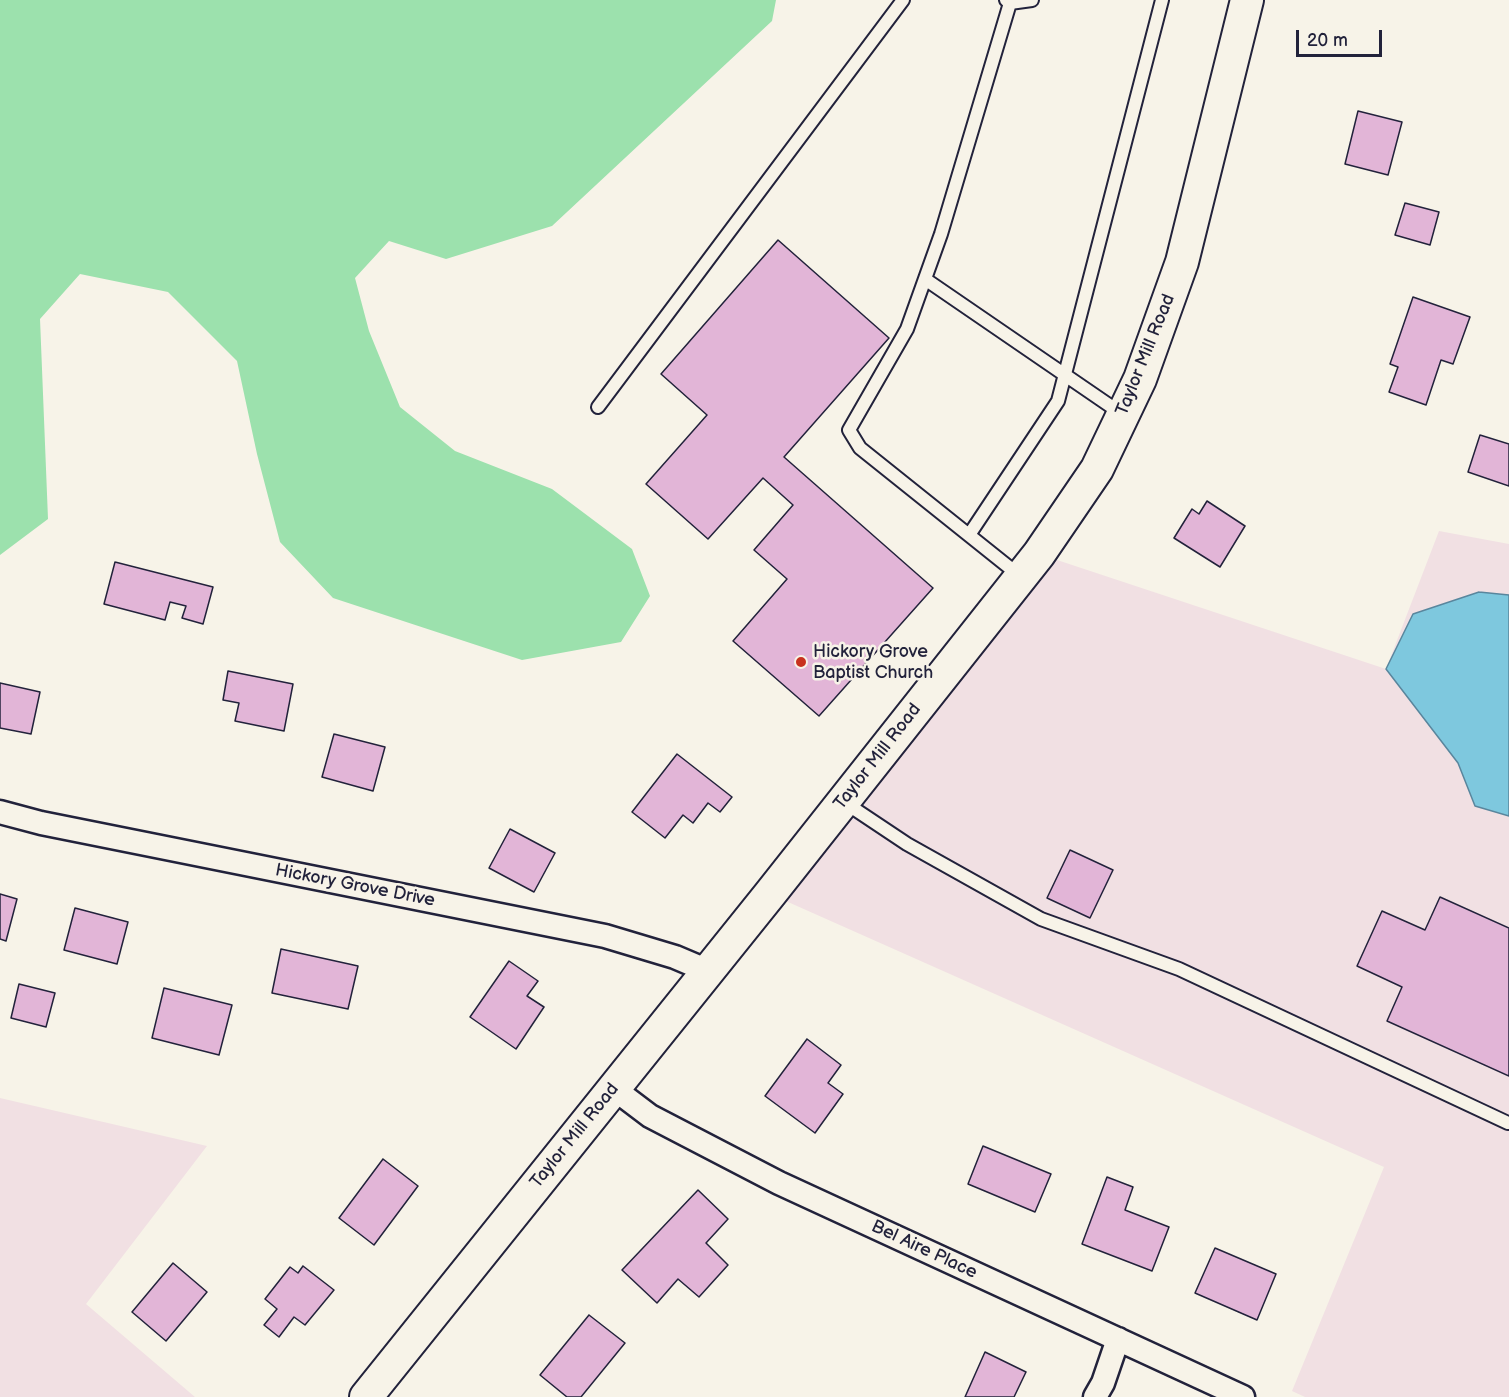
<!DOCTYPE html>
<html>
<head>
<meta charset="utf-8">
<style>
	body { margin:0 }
	#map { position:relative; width:1509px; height:1397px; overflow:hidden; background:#f7f3e8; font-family:"Balsamiq Sans",sans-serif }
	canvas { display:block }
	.scale { position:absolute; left:1296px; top:30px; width:86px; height:27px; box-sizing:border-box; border:3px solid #22223b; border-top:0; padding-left:8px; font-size:18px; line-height:21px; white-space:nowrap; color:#22223b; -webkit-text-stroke:4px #f7f3e8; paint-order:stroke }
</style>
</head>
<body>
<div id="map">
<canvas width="1509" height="1397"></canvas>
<div class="scale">20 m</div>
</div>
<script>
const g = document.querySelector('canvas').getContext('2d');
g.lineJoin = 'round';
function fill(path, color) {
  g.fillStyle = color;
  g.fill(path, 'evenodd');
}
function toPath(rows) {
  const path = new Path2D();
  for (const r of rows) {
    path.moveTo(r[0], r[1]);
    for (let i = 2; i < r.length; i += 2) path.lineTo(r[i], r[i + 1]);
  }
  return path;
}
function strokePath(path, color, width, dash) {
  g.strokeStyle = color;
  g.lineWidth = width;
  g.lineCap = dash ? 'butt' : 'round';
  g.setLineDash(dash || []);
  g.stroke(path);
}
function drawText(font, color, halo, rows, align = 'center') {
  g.font = font + ' "Balsamiq Sans",sans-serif';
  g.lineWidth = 5;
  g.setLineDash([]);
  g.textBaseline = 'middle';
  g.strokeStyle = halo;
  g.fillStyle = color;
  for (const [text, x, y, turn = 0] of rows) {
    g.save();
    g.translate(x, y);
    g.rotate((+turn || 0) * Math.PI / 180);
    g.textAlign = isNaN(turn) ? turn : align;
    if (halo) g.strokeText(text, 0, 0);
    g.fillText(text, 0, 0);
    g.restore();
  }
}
const built = toPath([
	[1439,531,1509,544,1509,1397,1305,1397,1292,1391,1384,1167,770,894,1039,554,1386,669],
	[0,1098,207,1146,86,1304,195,1397,0,1397]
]);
const green = toPath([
	[0,0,776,0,772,21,552,226,446,259,389,241,355,278,369,331,400,407,455,451,552,489,632,549,650,596,621,642,522,660,333,598,280,542,257,454,237,361,168,292,80,274,40,319,48,519,0,555]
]);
const water = toPath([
	[1479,592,1509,595,1509,816,1475,806,1458,763,1386,669,1413,614,1479,592]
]);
const building = toPath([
	[1358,111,1402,122,1388,175,1345,164,1358,111],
	[1405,203,1439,212,1430,245,1395,235,1405,203],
	[778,240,889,338,784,457,933,588,819,716,733,641,787,579,754,550,793,505,763,478,708,539,646,484,707,415,661,374,778,240],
	[1413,297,1470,317,1453,364,1441,360,1426,405,1389,392,1398,367,1390,364,1413,297],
	[1480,435,1509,444,1509,486,1468,472,1480,435],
	[1207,501,1245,526,1220,567,1174,538,1192,509,1199,514,1207,501],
	[115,562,213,587,203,624,182,618,186,606,170,602,165,620,104,604,115,562],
	[228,671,293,684,284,731,235,721,239,703,223,700,228,671],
	[0,683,40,692,31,734,0,728,0,683],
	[334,734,385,747,373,791,322,777,334,734],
	[677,754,732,797,720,812,708,803,693,823,683,815,665,838,632,812,677,754],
	[510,829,555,853,534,892,489,868,510,829],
	[1070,850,1113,870,1090,918,1047,898,1070,850],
	[0,894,17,899,6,941,0,939,0,894],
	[1440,897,1509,928,1509,1076,1387,1021,1402,987,1357,966,1382,911,1425,930,1440,897],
	[75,908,128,922,117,964,64,950,75,908],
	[281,949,358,966,348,1009,272,993,281,949],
	[509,961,538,981,527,996,544,1007,516,1049,470,1017,509,961],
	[19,984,55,993,46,1027,11,1018,19,984],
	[164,988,232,1005,219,1055,152,1038,164,988],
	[807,1039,841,1065,828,1083,843,1094,815,1133,765,1096,807,1039],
	[983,1146,1051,1174,1035,1212,968,1184,983,1146],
	[383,1159,418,1186,374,1245,339,1218,383,1159],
	[1107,1177,1133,1187,1125,1210,1169,1227,1152,1271,1082,1244,1107,1177],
	[698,1190,728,1219,706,1243,728,1265,699,1297,678,1279,657,1303,622,1270,698,1190],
	[1215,1248,1276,1274,1257,1320,1195,1293,1215,1248],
	[173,1263,207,1292,166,1341,132,1312,173,1263],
	[303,1266,334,1290,305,1325,294,1317,279,1337,264,1325,277,1309,265,1299,290,1267,298,1273,303,1266],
	[589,1315,625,1343,581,1397,567,1397,540,1375,589,1315],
	[985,1352,1026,1372,1014,1397,965,1397,985,1352]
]);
const service = toPath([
	[1006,0,1010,3,1032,0],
	[1010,3,941,234,907,329,849,430,860,448,1020,576],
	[925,279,1122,414],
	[598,407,903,0],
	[969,535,1058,401,1162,0],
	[844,802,907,844,1041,919,1179,969,1508,1123]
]);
const minor = toPath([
	[0,812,41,823,605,936,675,957,708,971],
	[613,1088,650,1116,779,1183,1243,1397],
	[1095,1397,1103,1383,1118,1339]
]);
const secondary = toPath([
	[366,1397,770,894,1039,554,1097,469,1140,379,1182,262,1247,0]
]);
const markers = [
	[801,662,6,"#c8321e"]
];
const streetNames = [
	["Taylor Mill Road",1146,355,-68],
	["Taylor Mill Road",878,757,-52],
	["Hickory Grove Drive",355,886,11],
	["Taylor Mill Road",575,1136,-51],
	["Bel Aire Place",924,1250,25]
];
const poiNames = [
	["Hickory Grove",813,652],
	["Baptist Church",813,673]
];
fill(built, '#f1e0e3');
fill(green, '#9ce1ad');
fill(water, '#7ec8de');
strokePath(water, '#59869d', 1.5);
fill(building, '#e2b5d7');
strokePath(building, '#22223b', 1.5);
strokePath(service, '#22223b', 16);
strokePath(minor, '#22223b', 27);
strokePath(secondary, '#22223b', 36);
strokePath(service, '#f7f3e8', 12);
strokePath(minor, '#f7f3e8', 22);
strokePath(secondary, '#f7f3e8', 32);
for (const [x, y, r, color] of markers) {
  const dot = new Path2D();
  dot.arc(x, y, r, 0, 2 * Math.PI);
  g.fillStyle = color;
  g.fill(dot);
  strokePath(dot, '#f7f3e8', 2);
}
drawText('18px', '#22223b', '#f7f3e8', streetNames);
drawText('18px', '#22223b', '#f7f3e8', poiNames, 'left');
</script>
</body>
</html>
